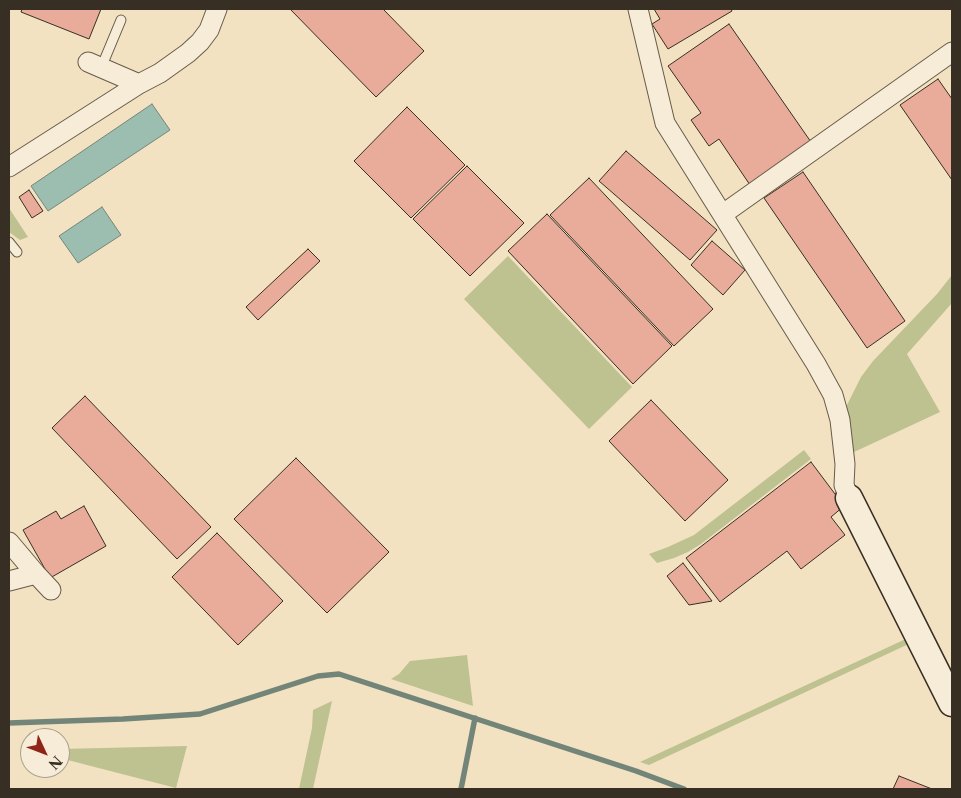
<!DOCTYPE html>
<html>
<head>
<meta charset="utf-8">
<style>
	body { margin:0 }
	#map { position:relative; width:961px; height:798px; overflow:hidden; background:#f2e2c1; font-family:"Libre Caslon Text",serif }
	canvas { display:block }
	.frame { position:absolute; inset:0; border:10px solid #372f24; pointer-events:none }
	.north { position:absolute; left:20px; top:728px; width:50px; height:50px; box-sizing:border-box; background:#f7ecd7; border:1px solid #aaa08f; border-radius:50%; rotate:133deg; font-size:14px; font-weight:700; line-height:20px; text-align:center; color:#372f24 }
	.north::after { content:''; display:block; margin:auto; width:18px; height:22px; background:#8f2418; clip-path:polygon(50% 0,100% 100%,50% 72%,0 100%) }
</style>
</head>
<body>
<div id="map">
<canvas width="961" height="798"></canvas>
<div class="frame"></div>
<div class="north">N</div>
</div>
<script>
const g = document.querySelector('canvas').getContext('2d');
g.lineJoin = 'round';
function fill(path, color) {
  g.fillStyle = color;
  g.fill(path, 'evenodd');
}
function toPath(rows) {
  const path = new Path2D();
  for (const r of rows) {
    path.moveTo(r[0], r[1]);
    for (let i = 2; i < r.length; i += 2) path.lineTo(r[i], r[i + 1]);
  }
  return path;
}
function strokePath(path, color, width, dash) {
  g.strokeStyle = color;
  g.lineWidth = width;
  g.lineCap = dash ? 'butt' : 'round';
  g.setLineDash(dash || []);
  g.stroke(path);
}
const green = toPath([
	[9,208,28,237,20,240,9,232],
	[508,256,632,387,589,429,464,299],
	[952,275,952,303,907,354,940,412,852,453,850,425,846,407,861,377,873,361,937,294],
	[804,450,811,459,701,544,688,552,674,558,657,563,649,554,668,547,694,535],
	[910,637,913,642,649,765,640,762],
	[467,655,473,706,391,679,399,674,410,661],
	[332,701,313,789,299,789,312,728,313,710],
	[187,746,176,788,60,758,60,749]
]);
const water = toPath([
	[152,104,170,130,48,211,31,186,152,104],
	[102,207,121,235,78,263,59,236,102,207]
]);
const stream = toPath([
	[9,723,123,719,200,714,318,676,339,674,636,771,684,789],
	[461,789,475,718]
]);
const building = toPath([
	[22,9,101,9,89,39,21,12,22,9],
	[290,9,383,9,424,51,376,97,290,9],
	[654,9,731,9,732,11,668,49,652,24,660,19,654,9],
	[729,24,811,142,750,185,719,139,709,146,691,120,701,113,668,66,729,24],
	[938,79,952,99,952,180,900,105,938,79],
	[407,107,465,165,411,218,354,161,407,107],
	[626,151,717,230,690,260,599,181,626,151],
	[467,166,524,223,470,276,413,219,467,166],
	[803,172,905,321,867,348,764,198,803,172],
	[589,178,713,309,674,346,550,215,589,178],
	[29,190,43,211,32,218,19,197,29,190],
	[547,214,672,346,633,384,508,251,547,214],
	[712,241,745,270,723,295,691,265,712,241],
	[308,249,320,261,258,320,246,307,308,249],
	[85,396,211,527,177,559,52,428,85,396],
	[651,400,728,480,685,521,609,441,651,400],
	[296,458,389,552,327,613,234,519,296,458],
	[811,462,844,506,831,517,845,535,801,569,787,551,720,602,686,558,811,462],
	[84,506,106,546,50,578,23,530,56,511,61,519,84,506],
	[217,533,283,601,238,645,172,577,217,533],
	[683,563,712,601,689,605,667,576,683,563],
	[899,776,932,789,893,789,899,776]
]);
const service = toPath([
	[101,68,121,20],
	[9,242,17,252]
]);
const minor = toPath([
	[638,9,665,123,816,364,833,395,840,420,845,464,844,485,849,498],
	[88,62,139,84],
	[9,167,139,84,160,73,188,53,200,42,209,30,217,9],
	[723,214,952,52],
	[9,542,36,574,51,590],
	[9,581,36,574]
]);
const secondary = toPath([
	[849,498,952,703]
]);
fill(green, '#bec290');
fill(water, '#9bbeb0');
strokePath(water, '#738578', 1);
strokePath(stream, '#738578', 5.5);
fill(building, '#e9ab9a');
strokePath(building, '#372f24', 1);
strokePath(service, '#665c4b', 11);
strokePath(minor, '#665c4b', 21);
strokePath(secondary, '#372f24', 29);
strokePath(service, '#f7ecd7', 9);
strokePath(minor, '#f7ecd7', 19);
strokePath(secondary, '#f7ecd7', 26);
</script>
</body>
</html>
